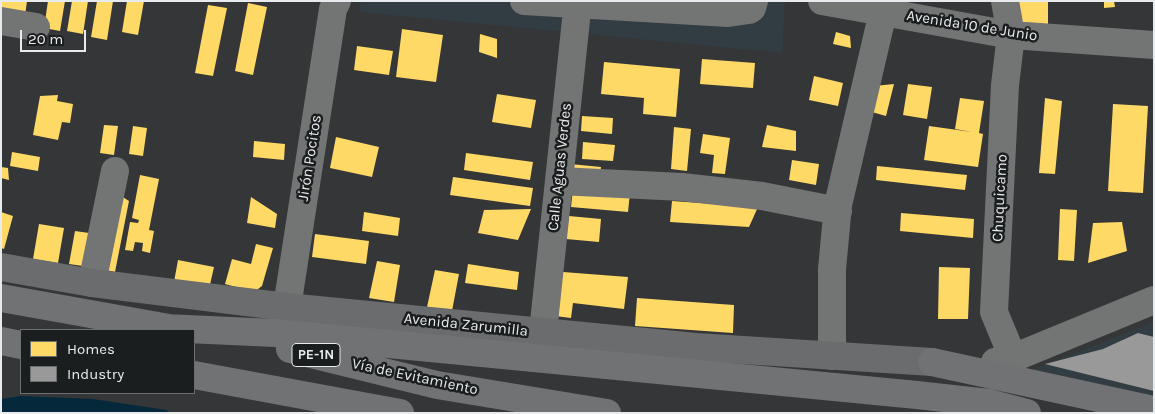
<!DOCTYPE html>
<html>
<head>
<meta charset="utf-8">
<style>
	body { margin:0 }
	#map { position:relative; width:1155px; height:414px; overflow:hidden; background:#343638; font-family:Karla,sans-serif }
	canvas { display:block }
	.frame { position:absolute; inset:0; border:2px solid #e8ebed; pointer-events:none }
	.legend { position:absolute; left:20px; top:329px; width:175px; height:65px; box-sizing:border-box; background:#1b1e1f; border:1px solid #6d7071; margin:0; padding:6px 9px; list-style:none; font-size:15px; color:#e8ebed }
	.legend li { display:flex; align-items:center; gap:10px; height:25px }
	.legend b { width:25px; border:1px solid #6d7071 }
	.scale { position:absolute; left:20px; top:30px; width:66px; height:22px; box-sizing:border-box; border:2px solid #e8ebed; border-top:0; padding-left:6px; font-size:15px; line-height:18px; white-space:nowrap; color:#e8ebed; -webkit-text-stroke:4px #1b1e1f; paint-order:stroke }
</style>
</head>
<body>
<div id="map">
<canvas width="1155" height="414"></canvas>
<div class="frame"></div>
<ul class="legend">
<li><b style="height:14px;background:#ffd966"></b>Homes</li>
<li><b style="height:14px;background:#999"></b>Industry</li>
</ul>
<div class="scale">20 m</div>
</div>
<script>
const g = document.querySelector('canvas').getContext('2d');
g.lineJoin = 'round';
function fill(path, color) {
  g.fillStyle = color;
  g.fill(path, 'evenodd');
}
function toPath(rows) {
  const path = new Path2D();
  for (const r of rows) {
    path.moveTo(r[0], r[1]);
    for (let i = 2; i < r.length; i += 2) path.lineTo(r[i], r[i + 1]);
  }
  return path;
}
function strokePath(path, color, width, dash) {
  g.strokeStyle = color;
  g.lineWidth = width;
  g.lineCap = dash ? 'butt' : 'round';
  g.setLineDash(dash || []);
  g.stroke(path);
}
function drawText(font, color, halo, rows, align = 'center') {
  g.font = font + ' Karla,sans-serif';
  g.lineWidth = 5;
  g.setLineDash([]);
  g.textBaseline = 'middle';
  g.strokeStyle = halo;
  g.fillStyle = color;
  for (const [text, x, y, turn = 0] of rows) {
    g.save();
    g.translate(x, y);
    g.rotate((+turn || 0) * Math.PI / 180);
    g.textAlign = isNaN(turn) ? turn : align;
    if (halo) g.strokeText(text, 0, 0);
    g.fillText(text, 0, 0);
    g.restore();
  }
}
const built = toPath([
	[361,1,785,1,782,53,359,12],
	[1154,322,1154,397,1032,370]
]);
const water = toPath([
	[21,396,93,399,166,410,171,413,1,413,1,399]
]);
const homes = toPath([
	[1,1,27,1,25,16,1,12],
	[48,1,65,1,60,31,44,28],
	[72,1,88,1,83,34,67,31],
	[97,1,113,1,107,40,91,37],
	[127,1,144,1,138,35,122,32],
	[1012,1,1048,1,1048,25,1023,25],
	[1104,1,1114,1,1115,7,1104,8],
	[248,3,267,7,253,75,235,71],
	[208,5,227,8,213,76,195,73],
	[402,29,443,35,436,82,396,77],
	[836,32,850,36,851,48,833,44],
	[480,34,497,39,497,58,479,52],
	[357,46,393,51,389,75,354,70],
	[702,59,755,63,753,88,700,84],
	[604,62,680,69,676,117,643,114,644,98,601,94],
	[814,76,843,83,838,106,809,100],
	[894,84,886,116,861,109,874,86],
	[908,84,932,87,927,119,903,115],
	[497,94,536,100,531,128,492,122],
	[58,95,57,101,73,104,70,123,62,122,58,140,33,135,40,96],
	[960,98,984,101,979,133,983,134,978,167,924,160,929,126,972,132,955,129],
	[1045,98,1062,101,1055,174,1039,173],
	[1113,104,1148,106,1143,193,1108,191],
	[582,116,613,118,612,134,581,131],
	[104,125,118,126,114,155,100,153],
	[767,125,796,131,796,151,762,147],
	[133,126,147,128,143,156,129,154],
	[674,127,691,129,687,171,671,169],
	[703,134,730,138,725,174,712,173,714,155,700,153],
	[336,137,379,147,372,177,330,168],
	[254,141,285,144,284,160,253,157],
	[583,142,615,145,613,161,582,159],
	[12,152,40,157,38,171,10,166],
	[466,153,533,162,530,180,464,170],
	[792,160,819,164,816,185,789,180],
	[570,164,601,167,599,183,569,180],
	[877,166,967,175,965,190,876,180],
	[1,167,8,168,9,180,1,178],
	[140,175,159,179,149,230,154,231,150,253,142,251,143,243,135,242,133,251,125,250,130,222,138,223,139,220,132,218],
	[453,177,533,188,530,206,450,195],
	[573,188,630,193,628,212,571,207],
	[112,190,129,201,115,272,97,268],
	[251,197,277,214,275,228,247,223],
	[672,201,758,207,749,227,670,222],
	[531,209,518,240,478,233,484,210],
	[1060,209,1077,210,1074,261,1058,260],
	[1,212,13,216,4,249,1,248],
	[364,212,400,218,398,236,362,231],
	[901,213,974,219,973,238,900,231],
	[569,216,601,219,599,242,566,239],
	[1122,222,1127,251,1088,263,1093,223],
	[39,224,64,228,58,263,33,259],
	[75,231,89,233,83,266,69,264],
	[315,234,369,241,366,264,312,257],
	[256,244,273,248,262,286,254,292,225,284,232,259,251,264],
	[178,260,214,267,209,289,174,282],
	[377,261,400,265,394,302,369,298],
	[468,264,519,272,517,290,465,283],
	[939,267,970,268,968,319,938,319],
	[435,270,459,274,452,311,427,307],
	[563,272,628,277,624,309,573,303,571,318,555,316],
	[637,298,734,305,733,333,635,326]
]);
const industry = toPath([
	[1138,333,1154,337,1154,391,1045,364,1103,349]
]);
const minor = toPath([
	[524,1,728,13,749,10,752,8,754,1],
	[822,1,1011,35,1154,45],
	[1005,1,1011,35,1005,85,994,312,1013,358],
	[1,21,36,27],
	[559,181,682,187,762,196,838,211],
	[92,283,115,171],
	[287,307,333,9,337,1],
	[543,332,578,1],
	[832,356,832,269,838,205,883,12],
	[995,362,1013,358,1154,300]
]);
const major = toPath([
	[1,267,92,283,287,307,696,347,932,362]
]);
const highway = toPath([
	[1,298,180,330],
	[165,328,275,333,917,395,989,403,1027,413],
	[1,341,21,345],
	[290,349,437,385,607,413],
	[932,362,1154,410],
	[194,375,400,413]
]);
const shields = [
	[316,355,48]
];
const shieldNames = [
	["PE-1N",316,355]
];
const streetNames = [
	["Avenida 10 de Junio",972,26,9],
	["Jirón Pocitos",310,158,-81],
	["Calle Aguas Verdes",560,167,-84],
	["Chuquicamo",1000,198,-87],
	["Avenida Zarumilla",466,325,6],
	["Vía de Evitamiento",415,377,12]
];
fill(built, '#323d43');
fill(water, '#05293a');
fill(homes, '#ffd966');
fill(industry, '#999');
strokePath(minor, '#737474', 28);
strokePath(major, '#6a6c6d', 28);
strokePath(highway, '#707273', 28);
for (const [x, y, w] of shields) {
  const box = new Path2D();
  box.roundRect(x - w / 2, y - 11.5, w, 23, 4);
  g.fillStyle = '#1b1e1f';
  g.fill(box);
  strokePath(box, '#e8ebed', 1);
}
drawText('bold 14px', '#e8ebed', null, shieldNames);
drawText('15px', '#e8ebed', '#1b1e1f', streetNames);
</script>
</body>
</html>
